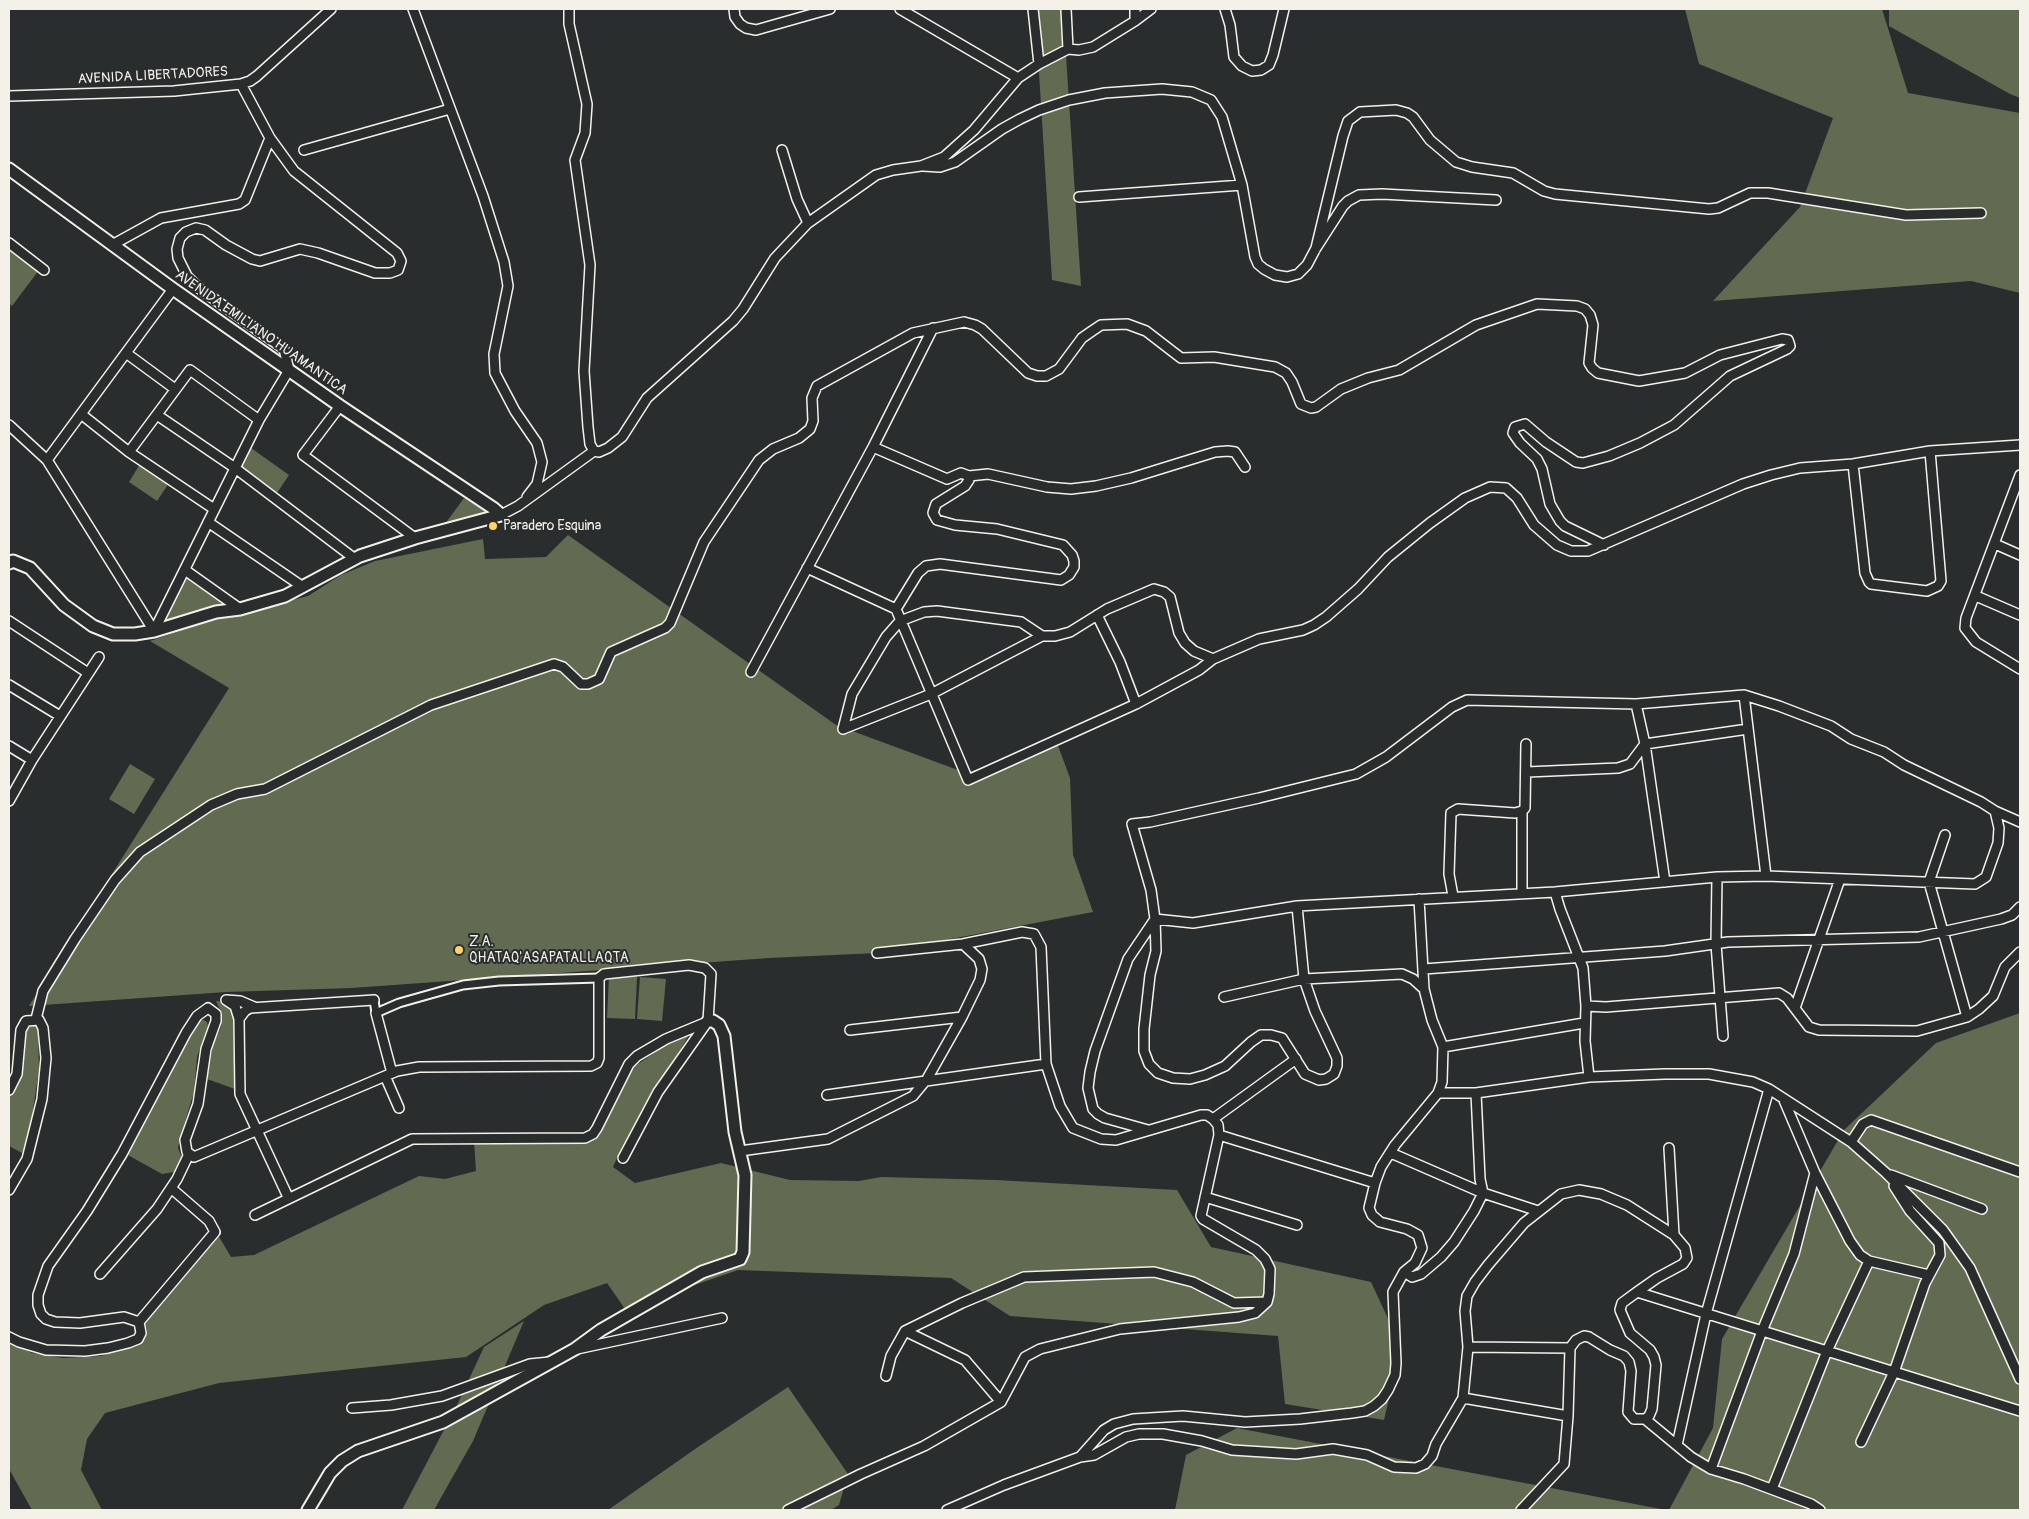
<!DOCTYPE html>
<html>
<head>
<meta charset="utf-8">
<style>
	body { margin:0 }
	#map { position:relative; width:2029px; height:1519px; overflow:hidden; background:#2a2d2e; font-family:Pangolin,sans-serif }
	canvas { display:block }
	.frame { position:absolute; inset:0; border:10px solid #f4f1e8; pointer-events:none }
</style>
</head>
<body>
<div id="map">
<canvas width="2029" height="1519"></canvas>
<div class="frame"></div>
</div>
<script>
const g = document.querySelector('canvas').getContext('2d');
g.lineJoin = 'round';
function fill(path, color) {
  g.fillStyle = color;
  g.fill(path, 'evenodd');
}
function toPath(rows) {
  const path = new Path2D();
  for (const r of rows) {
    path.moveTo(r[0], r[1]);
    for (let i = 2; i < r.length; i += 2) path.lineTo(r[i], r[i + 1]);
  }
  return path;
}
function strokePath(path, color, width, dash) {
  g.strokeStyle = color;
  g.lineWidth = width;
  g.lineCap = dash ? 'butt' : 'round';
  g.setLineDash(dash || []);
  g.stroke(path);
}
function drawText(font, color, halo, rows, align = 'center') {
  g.font = font + ' Pangolin,sans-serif';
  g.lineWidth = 4;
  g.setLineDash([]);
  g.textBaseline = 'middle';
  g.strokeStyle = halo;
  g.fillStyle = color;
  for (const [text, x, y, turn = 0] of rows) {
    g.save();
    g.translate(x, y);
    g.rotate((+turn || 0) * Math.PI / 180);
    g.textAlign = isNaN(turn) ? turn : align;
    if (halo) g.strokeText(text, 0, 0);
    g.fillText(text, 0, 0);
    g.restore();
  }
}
const green = toPath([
	[1035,9,1063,9,1081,286,1052,280],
	[1685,9,1882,9,1908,93,2020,113,2020,293,1971,281,1713,301,1800,207,1833,118,1699,64],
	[1889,9,2020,9,2020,98,2010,94,1889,26],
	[9,247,39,270,12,306,9,303],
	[251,448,289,475,275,496,235,468],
	[140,464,169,483,157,501,129,482],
	[464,498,491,514,442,528],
	[568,535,836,725,966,773,1057,743,1070,778,1073,855,1093,912,877,953,769,958,352,988,226,992,29,1006,229,688,150,641,215,619,308,596,341,575,375,561,483,539,485,559,546,557],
	[185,570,240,609,154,631],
	[130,764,155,779,134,814,109,799],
	[609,976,637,977,635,1019,607,1018],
	[640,977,666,979,662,1021,637,1019],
	[216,1001,226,1002,233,1009,235,1020,237,1077,235,1089,207,1079,213,1045,221,1027,222,1014],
	[2020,1013,2020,1510,1669,1510,1713,1428,1722,1339,1844,1130,1936,1043],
	[199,1020,204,1020,207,1022,208,1026,197,1057,194,1092,180,1138,178,1148,182,1158,174,1172,162,1174,126,1154,163,1088,192,1029],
	[34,1021,38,1026,39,1070,29,1135,22,1153,9,1146,9,1096,17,1087,21,1076,25,1026],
	[689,1035,620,1151,613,1167,635,1183,721,1163,790,1180,859,1181,881,1177,996,1180,1177,1190,1211,1247,1371,1282,1391,1325,1394,1377,1384,1420,1285,1404,1278,1336,1010,1316,951,1278,738,1270,625,1309,607,1283,544,1305,466,1357,219,1383,105,1413,87,1439,81,1470,102,1510,32,1510,9,1469,9,1341,32,1353,63,1358,101,1356,137,1344,145,1339,147,1330,145,1322,218,1235,231,1257,254,1255,419,1176,445,1179,476,1171,474,1141,586,1142,596,1137,613,1107,619,1090,635,1066,663,1047],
	[524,1321,473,1441,434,1510,402,1510,458,1403,484,1347],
	[788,1387,848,1474,839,1505,831,1510,608,1510,698,1447],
	[1237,1428,1666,1510,1175,1510,1186,1455]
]);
const pedestrian = toPath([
	[374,1000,376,1013,399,1003,463,985,499,981,599,978]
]);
const minor = toPath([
	[413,9,483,196,504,262,508,286,494,354,495,373,515,411,537,443,542,462,537,484,527,497],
	[569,9,569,24,587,104,585,133,575,160,590,265,584,371,588,427,590,444,594,451],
	[734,9,735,17,740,24,746,28,756,30,830,9],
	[900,9,1018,78],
	[1066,9,1068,49],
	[1135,9,1135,21],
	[1225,9,1230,25,1234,57,1242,66,1252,71,1261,70,1269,65,1273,55,1284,9],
	[1039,64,1068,49,1079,50,1093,47,1135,21,1151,9],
	[9,96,174,91,241,84,250,81,257,76,331,9],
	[304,150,450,109],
	[782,150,797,199,808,223],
	[923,166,940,167,955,162,1002,129,1020,119,1039,110,1069,100,1105,93,1162,89,1192,92,1211,100,1222,117,1242,185,1255,257,1258,264,1264,269,1275,275,1287,277,1298,274,1307,265,1316,248,1343,206,1348,201,1359,195,1382,194,1496,200],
	[1079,197,1242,185],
	[9,243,44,270],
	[112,245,161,218,239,204,245,200,270,138],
	[1316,248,1343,136,1348,121,1360,112,1396,110,1407,113,1413,117,1430,140,1456,162,1472,167,1513,173,1544,191,1555,194,1709,209,1718,208,1750,193,1768,193,1906,215,1981,213],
	[126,353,175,389],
	[340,406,303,455,415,538],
	[81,414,129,452,214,509],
	[157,415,235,468,355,559],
	[9,425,47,460,154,631],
	[873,447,947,479,961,473,969,476,969,480,965,486,936,504,933,513,937,520,955,525,997,529,1063,545,1072,555,1074,561,1074,567,1069,575,1061,580,940,564,926,566,918,573,896,609],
	[129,452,190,370,259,420],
	[47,460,173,289],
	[1853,464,1865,573,1869,582,1871,584,1927,591,1938,586,1941,581,1930,451],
	[2020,475,1966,618,1965,628,1976,642,2020,669],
	[969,476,988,474,1047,487,1071,489,1096,486,1131,478,1215,452,1228,451,1235,452,1245,467],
	[501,515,518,506,594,451,599,452,608,448,622,437,647,398,733,321,743,309,775,258,808,223,876,175,893,170,921,166,944,157,974,130,1018,78,1039,64,1033,9],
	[208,522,303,587],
	[1995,544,2020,555],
	[807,568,896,609,968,780,1136,704,1199,670,1213,659,1259,639,1303,630,1314,625,1326,617,1358,589,1388,557,1430,523,1465,498,1490,487,1506,488,1517,498,1534,525,1557,545,1571,551,1588,551,1743,484,1771,475,1800,468,1853,464,1930,451,2020,445],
	[185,570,240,609],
	[1976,596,2020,615],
	[1097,615,1120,662,1136,704],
	[9,621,88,673],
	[154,631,259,420,289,370,284,349,200,289,187,276,178,258,177,249,180,238,186,232,196,228,205,230,226,245,252,259,260,261,300,249,318,253,375,273,390,273,398,270,401,261,397,253,294,171,270,138,241,84],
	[751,672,873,447,933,328],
	[9,685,60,716],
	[1744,695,1779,706,1831,726,1851,739,1884,752,1904,765,1981,802,1995,811,1999,828,1998,843,1986,877,1975,884,1766,876,1717,877,1555,892,1297,906,1193,923,1155,919,1151,890,1132,824,1150,822,1259,798,1356,774,1386,757,1452,707,1467,700,1636,704,1744,695],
	[1744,695,1766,876],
	[843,729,852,694,886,637,900,621,924,612,937,611,1021,622,1042,636,1055,636,1070,632,1107,609,1154,589,1164,592,1170,597,1179,633,1185,643,1194,651,1213,659],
	[843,729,931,694,1042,636],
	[9,746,32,760],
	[1527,772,1618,768,1630,764,1645,744,1636,704],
	[9,801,32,760,99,657],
	[1995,811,2020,822],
	[1945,835,1929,882,1967,1017],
	[1717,877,1716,944,1723,1036],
	[1665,882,1645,744,1748,729],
	[1555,892,1560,909,1583,968,1586,1006,1585,1041,1589,1077],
	[1522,893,1522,811],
	[1453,896,1449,874,1451,813,1458,809,1515,813,1522,811,1525,808,1526,744],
	[1419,899,1424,989],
	[1424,969,1665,951,1728,942,1919,937,2001,919,2012,915,2020,907],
	[1224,997,1304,979,1297,906],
	[1586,1006,1606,1007,1779,993,1787,998,1809,1027,1819,1030,1917,1031,1967,1017,1979,1009,1993,996,2005,967,2020,952],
	[1795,1008,1840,879],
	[376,1013,392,1073],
	[36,1019,43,991,75,939,115,880,140,852,211,805,237,794,265,789,431,705,554,664,563,667,581,684,588,684,599,679,611,652,665,628,670,623,704,542,759,460,773,449,799,438,810,429,813,421,812,398,817,386,913,333,964,322,975,325,982,329,1028,373,1037,376,1046,376,1059,369,1082,338,1092,331,1101,325,1127,324,1146,331,1181,358,1214,357,1275,367,1286,373,1292,382,1301,404,1311,408,1316,407,1341,389,1368,378,1399,370,1476,325,1537,304,1577,306,1585,309,1590,315,1593,325,1589,363,1592,368,1598,373,1639,381,1685,373,1720,355,1782,339,1788,340,1790,346,1787,349,1730,376,1674,425,1640,443,1609,456,1583,463,1576,462,1546,442,1525,424,1515,427,1513,433,1520,443,1537,459,1542,469,1550,504,1560,521,1565,526,1604,545],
	[239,1019,235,1006,226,1000,240,1001,254,1007],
	[850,1030,962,1017],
	[1443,1047,1584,1023],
	[385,1076,399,1108],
	[9,1090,17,1074,21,1030,26,1021,39,1020,43,1028,46,1058,42,1099,27,1159,9,1190],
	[1438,1093,1476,1093,1589,1077,1665,1074,1709,1074,1753,1082,1769,1089,1851,1142,1886,1173,1943,1230,1970,1268,2020,1379],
	[827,1095,1046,1064],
	[1783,1098,1815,1173,1850,1241,1860,1255,1869,1261,1929,1275],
	[1213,1119,1296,1059],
	[1219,1135,1375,1183],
	[1851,1142,1863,1124,1871,1120,2020,1172],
	[1669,1148,1674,1235],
	[740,1151,828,1139,913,1096,927,1079,962,1017,980,980,982,969,979,959,963,944],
	[1391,1153,1483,1193,1538,1211],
	[1891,1175,1982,1209],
	[288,1197,240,1094,239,1019,245,1011,250,1008,374,1000],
	[1205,1197,1297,1225],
	[255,1215,412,1139,585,1138,593,1134,597,1128,629,1064,637,1056,666,1039,707,1022],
	[1404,1272,1412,1277,1421,1274,1441,1257,1454,1242,1474,1211,1483,1193,1480,1179,1476,1093],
	[100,1274,157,1209,177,1179,189,1154],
	[1637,1292,2020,1411],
	[139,1322,215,1232,209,1221,171,1188],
	[905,1331,965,1360,1001,1402],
	[9,1337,19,1342,46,1350,85,1351,108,1348,128,1343,138,1339,141,1333,139,1322,124,1317,80,1323,55,1322,46,1319,41,1314,38,1305,38,1295,48,1266,87,1211,122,1154,186,1033,197,1016,208,1008,216,1014,216,1021,206,1049,198,1104,185,1140,187,1152,194,1157,397,1071,419,1067,591,1066,597,1063,599,1058,599,978,604,974,689,965,705,968,711,974,708,1021,658,1092,623,1158],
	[1468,1347,1570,1348],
	[577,1349,722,1318],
	[886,1376,891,1356,905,1331,962,1303,1024,1277,1154,1272,1193,1282,1234,1303,1267,1302],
	[1463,1398,1568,1416],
	[352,1408,391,1405,442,1396,530,1364,550,1362],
	[1645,1419,1691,1457,1711,1469,1744,1479,1811,1504,1820,1510],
	[1861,1442,1894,1372,1925,1283,1940,1255,1939,1243,1910,1211,1894,1186],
	[1677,1445,1706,1314,1769,1089],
	[1080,1457,1094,1455,1126,1437,1139,1434,1163,1434,1202,1441,1232,1450,1296,1454,1333,1449,1367,1455,1394,1467,1416,1468,1425,1464,1432,1456,1436,1444,1463,1398,1468,1347,1465,1311,1467,1296,1475,1282,1488,1265,1524,1223,1561,1194,1579,1190,1601,1194,1627,1205,1674,1235,1685,1248,1687,1258,1683,1264,1657,1278,1637,1292,1622,1303,1620,1310,1630,1333,1650,1350,1654,1357,1656,1365,1652,1409,1649,1416,1645,1419,1634,1419,1628,1412,1631,1371,1629,1362,1624,1356,1610,1350,1589,1337,1584,1336,1576,1340,1570,1348,1568,1416,1564,1464,1521,1510],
	[1711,1469,1762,1331,1794,1254,1815,1173],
	[1772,1489,1827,1351,1869,1261],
	[788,1510,861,1474,924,1446,1001,1402,1025,1357,1040,1349,1120,1329,1239,1317,1255,1313,1267,1302,1269,1294,1270,1269,1265,1259,1256,1250,1203,1219,1201,1216,1219,1135,1218,1125,1213,1119,1207,1115,1201,1115,1116,1140,1101,1139,1073,1128,1060,1106,1046,1064,1041,947,1034,934,1022,932,963,944,877,953],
	[947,1510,1004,1485,1080,1457,1104,1430,1114,1424,1133,1419,1183,1416,1245,1422,1300,1419,1352,1413,1365,1411,1374,1406,1382,1399,1388,1390,1395,1375,1396,1363,1393,1292,1404,1272,1415,1263,1422,1248,1418,1235,1407,1229,1380,1222,1372,1215,1369,1208,1375,1183,1381,1167,1395,1145,1438,1093,1442,1082,1443,1047,1432,1020,1424,989,1413,979,1402,974,1304,979,1315,1011,1337,1058,1337,1066,1334,1074,1326,1079,1319,1080,1305,1074,1282,1038,1271,1035,1261,1035,1251,1042,1225,1066,1205,1075,1190,1079,1173,1078,1158,1073,1149,1064,1144,1051,1144,1029,1150,975,1156,951,1155,919,1128,959,1095,1051,1090,1072,1088,1088,1093,1109,1098,1114,1105,1118,1148,1130]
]);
const tertiary = toPath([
	[9,169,173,289,340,406,493,508,501,515],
	[9,563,13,561,30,568,64,605,93,626,113,634,135,634,154,631,216,612,240,609,285,596,360,556,415,538,501,515],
	[308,1510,330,1473,342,1461,358,1451,443,1422,575,1349,601,1330,702,1272,740,1259,743,1252,745,1175,735,1132,724,1036,719,1025,713,1021,708,1021]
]);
const markers = [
	[493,526,5,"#ffd166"],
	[459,950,5,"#ffd166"]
];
const streetNames = [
	["AVENIDA LIBERTADORES",153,76,-3],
	["AVENIDA EMILIANO HUAMANTICA",261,333,35]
];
const poiNames = [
	["Paradero Esquina",503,526],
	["Z.A.",469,942],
	["QHATAQ'ASAPATALLAQTA",469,958]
];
fill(green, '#616b51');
strokePath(pedestrian, '#f4f1e8', 11);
strokePath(minor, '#f4f1e8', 12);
strokePath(tertiary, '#f4f1e8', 15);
strokePath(pedestrian, '#2a2d2e', 7);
strokePath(minor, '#2a2d2e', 9);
strokePath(tertiary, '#2a2d2e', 11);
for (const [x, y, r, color] of markers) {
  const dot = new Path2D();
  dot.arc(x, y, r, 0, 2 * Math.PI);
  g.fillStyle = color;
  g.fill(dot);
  strokePath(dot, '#2a2d2e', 2);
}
drawText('14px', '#f4f1e8', '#2a2d2e', streetNames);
drawText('14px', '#f4f1e8', '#2a2d2e', poiNames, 'left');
</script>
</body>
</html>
